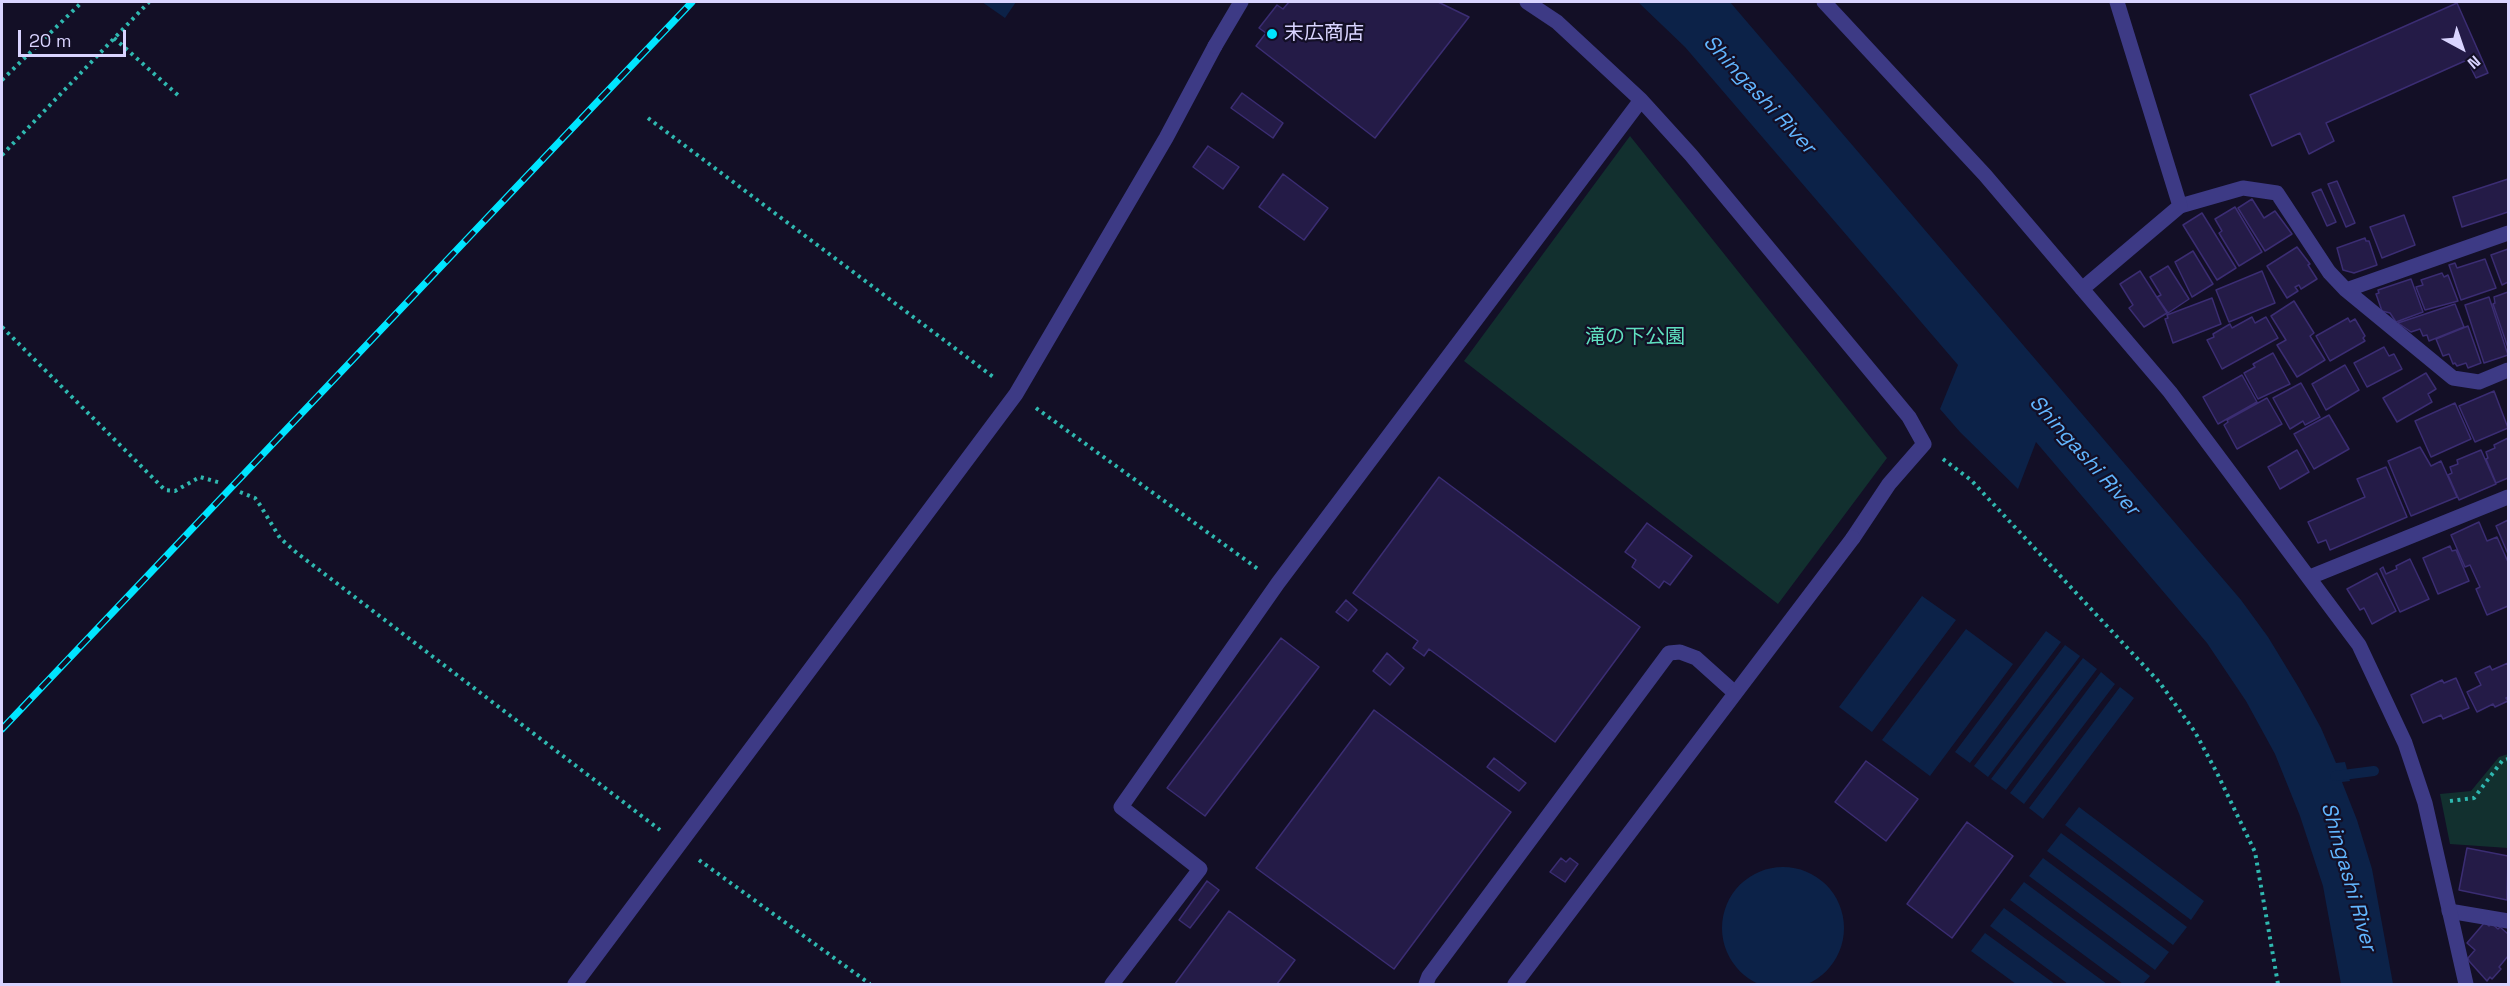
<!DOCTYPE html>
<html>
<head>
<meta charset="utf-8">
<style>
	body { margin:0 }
	#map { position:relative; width:2510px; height:986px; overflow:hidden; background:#130f26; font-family:"Space Grotesk",sans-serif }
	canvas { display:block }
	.frame { position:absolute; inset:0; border:3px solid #d9d4ff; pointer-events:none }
	.north { position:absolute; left:2432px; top:18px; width:60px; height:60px; -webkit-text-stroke:4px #130f26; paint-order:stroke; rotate:140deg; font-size:16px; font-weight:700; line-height:24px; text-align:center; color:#d9d4ff }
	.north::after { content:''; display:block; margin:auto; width:21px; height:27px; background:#d9d4ff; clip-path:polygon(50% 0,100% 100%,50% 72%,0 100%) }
	.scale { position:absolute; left:18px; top:30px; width:108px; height:27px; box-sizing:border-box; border:3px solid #d9d4ff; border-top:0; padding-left:8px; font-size:18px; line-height:21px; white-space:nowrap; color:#d9d4ff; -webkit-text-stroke:4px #130f26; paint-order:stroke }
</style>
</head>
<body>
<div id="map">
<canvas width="2510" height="986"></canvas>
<div class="frame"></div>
<div class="north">N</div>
<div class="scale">20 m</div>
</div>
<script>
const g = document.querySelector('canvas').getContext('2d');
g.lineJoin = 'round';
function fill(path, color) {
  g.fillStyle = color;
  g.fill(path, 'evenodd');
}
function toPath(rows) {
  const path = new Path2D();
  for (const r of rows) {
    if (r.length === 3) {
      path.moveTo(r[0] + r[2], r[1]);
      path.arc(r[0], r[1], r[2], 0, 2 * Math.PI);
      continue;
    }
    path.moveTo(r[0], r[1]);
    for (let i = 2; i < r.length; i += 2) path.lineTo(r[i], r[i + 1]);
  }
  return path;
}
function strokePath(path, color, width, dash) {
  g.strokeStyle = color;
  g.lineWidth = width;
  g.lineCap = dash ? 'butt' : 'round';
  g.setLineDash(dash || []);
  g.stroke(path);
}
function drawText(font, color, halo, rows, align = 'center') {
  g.font = font + ' "Space Grotesk","Noto Sans JP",sans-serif';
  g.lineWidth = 4.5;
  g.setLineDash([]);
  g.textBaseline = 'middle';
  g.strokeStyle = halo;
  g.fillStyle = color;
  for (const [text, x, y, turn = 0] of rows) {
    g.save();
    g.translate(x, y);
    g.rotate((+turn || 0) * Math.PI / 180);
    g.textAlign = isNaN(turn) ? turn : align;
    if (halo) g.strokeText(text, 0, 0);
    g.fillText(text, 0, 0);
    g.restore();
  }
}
const green = toPath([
	[1630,136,1887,458,1778,604,1464,361],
	[2508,754,2508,848,2450,844,2440,794,2471,791,2499,757]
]);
const water = toPath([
	[982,2,1016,2,1005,18],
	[1638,2,1730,2,2241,600,2268,637,2299,688,2321,728,2336,763,2345,762,2350,781,2342,782,2357,820,2372,869,2393,984,2341,984,2323,886,2300,816,2275,754,2246,701,2207,643,2036,442,2018,489,1960,432,1940,409,1958,365,1685,47],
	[1922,596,1956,620,1872,732,1839,707],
	[1966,629,2013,664,1930,776,1882,740],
	[2046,631,2061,642,1970,763,1955,752],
	[2065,645,2080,656,1988,777,1974,766],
	[2083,658,2097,669,2006,790,1991,779],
	[2101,672,2115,684,2024,804,2010,793],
	[2120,687,2134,698,2043,819,2029,808],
	[2079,807,2204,901,2191,920,2065,825],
	[2061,833,2187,927,2173,945,2047,851],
	[2043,858,2169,952,2155,970,2029,876],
	[1783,928,61],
	[2024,882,2150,976,2143,984,2123,984,2010,900],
	[2004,908,2107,984,2068,984,1990,926],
	[1985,933,2055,984,2016,984,1971,951]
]);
const stream = toPath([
	[2335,776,2374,771]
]);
const building = toPath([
	[1289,2,1438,2,1469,17,1375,138,1256,46,1266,33,1259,28,1277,5,1283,9,1289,2],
	[2457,3,2488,73,2476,78,2467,60,2326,123,2334,141,2309,154,2300,133,2272,146,2250,95,2457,3],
	[1242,93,1283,123,1273,138,1231,108,1242,93],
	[1208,146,1239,167,1223,189,1193,167,1208,146],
	[1283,174,1328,208,1304,240,1259,207,1283,174],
	[2508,179,2508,212,2462,227,2453,197,2508,179],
	[2337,181,2355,223,2346,227,2328,184,2337,181],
	[2321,189,2336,222,2327,226,2312,193,2321,189],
	[2252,199,2264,218,2275,211,2292,234,2265,251,2238,208,2252,199],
	[2235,207,2262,252,2239,266,2219,233,2222,231,2215,219,2235,207],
	[2202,213,2236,268,2217,280,2183,225,2202,213],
	[2404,215,2415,245,2382,258,2370,227,2404,215],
	[2365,238,2366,241,2369,241,2377,265,2354,273,2343,270,2337,248,2365,238],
	[2297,247,2310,264,2308,265,2317,279,2301,289,2299,285,2295,287,2298,291,2287,298,2267,266,2297,247],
	[2508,249,2508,282,2502,285,2491,255,2508,249],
	[2193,251,2213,284,2192,297,2175,262,2193,251],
	[2485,259,2496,288,2461,300,2449,265,2455,263,2457,268,2485,259],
	[2168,266,2189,299,2168,313,2157,297,2161,295,2150,277,2168,266],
	[2140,271,2167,313,2144,327,2129,308,2133,305,2120,284,2140,271],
	[2262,271,2275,303,2229,322,2216,290,2262,271],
	[2442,273,2444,277,2448,275,2458,301,2425,310,2416,287,2423,285,2421,280,2442,273],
	[2411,279,2423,312,2396,322,2390,313,2382,311,2376,294,2379,293,2378,290,2411,279],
	[2508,292,2508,348,2493,304,2495,303,2494,297,2508,292],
	[2489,297,2508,355,2484,363,2465,305,2489,297],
	[2212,298,2221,324,2173,343,2165,319,2168,318,2167,315,2212,298],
	[2294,301,2314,333,2310,336,2325,360,2297,377,2277,345,2286,340,2271,316,2294,301],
	[2455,304,2464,327,2429,341,2427,335,2423,336,2420,329,2411,332,2398,323,2455,304],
	[2252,317,2255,323,2266,317,2278,338,2222,369,2207,340,2214,337,2213,334,2230,324,2232,328,2252,317],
	[2348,318,2350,322,2355,319,2365,336,2363,338,2365,341,2330,361,2316,336,2348,318],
	[2468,326,2481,363,2468,368,2466,363,2457,366,2455,363,2453,364,2449,354,2443,356,2436,339,2468,326],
	[2384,347,2389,356,2394,354,2402,369,2367,387,2354,363,2384,347],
	[2273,353,2290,384,2258,399,2244,373,2255,367,2253,364,2273,353],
	[2345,365,2359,390,2326,410,2312,384,2345,365],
	[2426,373,2436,389,2428,394,2432,402,2397,422,2383,398,2426,373],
	[2242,375,2257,402,2218,424,2203,397,2242,375],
	[2301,383,2320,417,2305,425,2303,421,2290,429,2273,398,2301,383],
	[2494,391,2508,428,2475,442,2459,406,2494,391],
	[2267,398,2282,424,2237,449,2224,425,2228,422,2227,420,2267,398],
	[2455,403,2471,439,2431,457,2415,421,2455,403],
	[2329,415,2349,449,2314,469,2294,434,2329,415],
	[2508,438,2508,478,2496,483,2486,459,2488,458,2486,452,2495,448,2494,445,2508,438],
	[2420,447,2431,466,2441,461,2457,497,2411,516,2388,461,2420,447],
	[2297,450,2309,472,2280,489,2268,467,2297,450],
	[2481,450,2496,484,2459,500,2448,475,2452,473,2450,467,2458,464,2457,460,2481,450],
	[2386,467,2407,517,2330,550,2326,540,2318,543,2308,522,2365,497,2357,479,2386,467],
	[1439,477,1640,627,1555,742,1429,649,1424,656,1413,648,1418,641,1353,593,1439,477],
	[2508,520,2508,554,2496,526,2508,520],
	[2479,522,2487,541,2497,537,2508,562,2508,606,2487,615,2476,589,2480,587,2470,565,2465,567,2451,535,2479,522],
	[1647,523,1692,556,1670,585,1664,581,1659,588,1632,567,1636,560,1625,552,1647,523],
	[2450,546,2452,551,2456,550,2469,581,2438,594,2423,558,2450,546],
	[2410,559,2429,599,2400,612,2380,569,2383,567,2386,574,2397,569,2396,566,2410,559],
	[2377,573,2396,611,2372,624,2364,608,2360,610,2347,589,2377,573],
	[1346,600,1357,610,1348,621,1336,612,1346,600],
	[1281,638,1319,667,1205,816,1167,788,1281,638],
	[1387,653,1404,668,1390,685,1373,671,1387,653],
	[2508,663,2508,697,2506,698,2508,701,2495,707,2493,704,2477,712,2467,692,2481,685,2475,673,2490,666,2492,670,2508,663],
	[2456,678,2469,708,2443,719,2441,715,2423,723,2411,695,2442,680,2444,683,2456,678],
	[1374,710,1511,812,1394,969,1256,868,1374,710],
	[1494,758,1526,783,1519,791,1487,767,1494,758],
	[1866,761,1918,799,1886,841,1835,802,1866,761],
	[1967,822,2013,856,1952,938,1907,904,1967,822],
	[2467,848,2508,856,2507,900,2459,890,2467,848],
	[1561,858,1566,862,1570,858,1578,864,1565,882,1550,872,1561,858],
	[1207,881,1219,890,1190,928,1179,920,1207,881],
	[1229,911,1295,960,1277,984,1175,984,1229,911],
	[2485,922,2489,926,2491,923,2498,929,2500,927,2508,934,2508,956,2499,967,2501,969,2492,979,2490,977,2487,981,2469,961,2468,958,2475,950,2467,943,2485,922]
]);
const path = toPath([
	[114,38,179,96],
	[2,80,82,2],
	[648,118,996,379],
	[2,155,149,2],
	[2,327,165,490,175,491,200,477,221,483],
	[1036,408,1258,569],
	[1943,459,1971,480,2160,683,2195,732,2217,773,2255,852,2278,984],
	[240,492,255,498,260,505,280,538,297,553,660,830],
	[2450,801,2474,798,2502,761,2508,759],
	[699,860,870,984]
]);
const service = toPath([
	[1527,2,1557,22,1641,100,1691,155,1909,417,1924,444,1889,484,1853,538],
	[2180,206,2243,188,2277,193,2329,272,2346,290,2453,378,2479,382,2508,370],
	[2346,290,2508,233],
	[2449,911,2508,921],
	[575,984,1016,394,1166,138,1215,46],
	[1112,984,1200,869,1121,807,1278,583,1641,100],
	[1426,984,1429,976,1669,653,1680,652,1696,658,1735,693]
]);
const minor = toPath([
	[1824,2,1985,175,2170,392,2359,645,2405,743,2425,803,2466,984],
	[1215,46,1241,2],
	[2082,289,2180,206,2117,2],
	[2310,577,2508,497],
	[1515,984,1853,538]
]);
const rail = toPath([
	[2,729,692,2]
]);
const markers = [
	[1272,34,6,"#00e5ff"]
];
const poiNames = [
	["末広商店",1284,34]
];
const parkNames = [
	["滝の下公園",1635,338]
];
const waterNames = [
	["Shingashi River",1759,95,47],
	["Shingashi River",2084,456,48],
	["Shingashi River",2348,877,74]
];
fill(green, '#12302f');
fill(water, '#0c2248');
strokePath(stream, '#0c2248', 10);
fill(building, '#241b47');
strokePath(building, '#3b2d73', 1.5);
strokePath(path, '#2fb8b0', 4, [3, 4.5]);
strokePath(service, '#3d3a85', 15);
strokePath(minor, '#3d3a85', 15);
strokePath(rail, '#00e5ff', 7);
strokePath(rail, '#130f26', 4.5, [14]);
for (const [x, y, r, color] of markers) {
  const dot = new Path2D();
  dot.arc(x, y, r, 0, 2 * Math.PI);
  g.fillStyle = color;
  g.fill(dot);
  strokePath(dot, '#130f26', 2);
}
drawText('20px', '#d9d4ff', '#130f26', poiNames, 'left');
drawText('20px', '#5fe0c0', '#130f26', parkNames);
drawText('italic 21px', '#62b6ff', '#130f26', waterNames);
</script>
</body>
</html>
